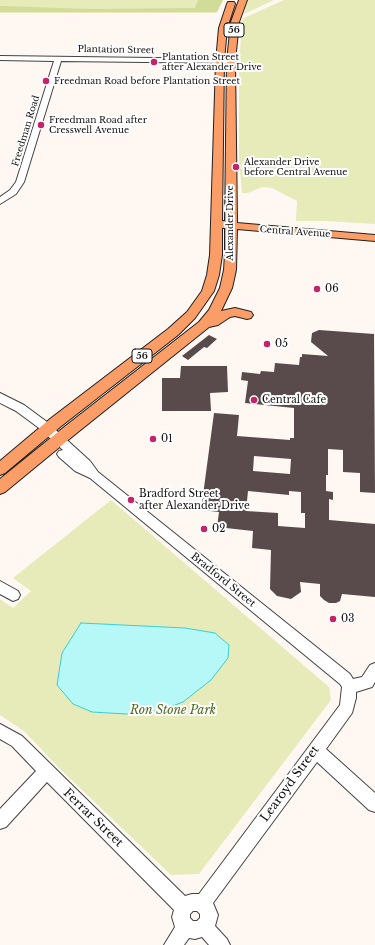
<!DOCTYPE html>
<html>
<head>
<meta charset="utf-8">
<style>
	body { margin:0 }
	canvas { display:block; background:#fff7f2 }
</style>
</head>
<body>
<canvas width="375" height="945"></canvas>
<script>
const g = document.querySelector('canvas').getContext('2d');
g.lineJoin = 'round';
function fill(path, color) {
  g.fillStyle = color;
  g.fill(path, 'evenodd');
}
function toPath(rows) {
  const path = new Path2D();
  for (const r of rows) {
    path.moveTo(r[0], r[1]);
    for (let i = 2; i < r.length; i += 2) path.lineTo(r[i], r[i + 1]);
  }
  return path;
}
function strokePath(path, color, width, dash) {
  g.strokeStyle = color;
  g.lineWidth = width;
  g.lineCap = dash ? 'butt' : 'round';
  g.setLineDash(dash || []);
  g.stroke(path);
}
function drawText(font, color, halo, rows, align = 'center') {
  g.font = font + ' "Libre Baskerville",serif';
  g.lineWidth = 4;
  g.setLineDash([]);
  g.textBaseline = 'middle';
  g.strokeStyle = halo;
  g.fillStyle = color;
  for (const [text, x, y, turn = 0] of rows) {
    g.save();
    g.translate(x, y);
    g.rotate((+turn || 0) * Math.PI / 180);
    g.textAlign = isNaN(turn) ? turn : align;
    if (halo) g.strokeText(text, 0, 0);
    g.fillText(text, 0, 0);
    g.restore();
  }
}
const green = toPath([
	[0,0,223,0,216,13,0,13],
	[247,0,274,0,244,14],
	[284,0,375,0,375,224,326,221,296,221,297,201,272,188,262,187,248,193,242,193,239,160,239,66,242,21,244,18],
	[111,500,329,687,331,700,199,874,171,875,59,768,24,731,0,715,0,599,13,608,31,591,13,578]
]);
const forest = toPath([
	[198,0,223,0,217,12,0,12,0,6,92,9,195,8]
]);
const water = toPath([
	[81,623,185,628,215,633,229,645,228,658,211,680,183,702,162,710,126,714,92,712,73,704,57,685,62,653,81,623]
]);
const building = toPath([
	[319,330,374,334,375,493,360,492,360,473,343,472,343,450,328,449,328,475,326,475,326,491,333,492,333,500,329,499,329,520,375,524,375,597,342,594,340,601,336,603,329,603,324,600,320,596,320,584,300,582,301,592,291,599,277,596,270,589,271,550,252,548,253,531,217,527,219,512,201,510,214,413,239,415,237,436,290,440,290,438,294,438,294,408,245,403,248,381,241,380,242,372,260,374,261,371,274,372,275,363,299,365,300,357,302,357,302,354,328,356,311,342,312,333],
	[254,456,291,459,290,474,253,471],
	[248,491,289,495,289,491,301,492,301,513,305,513,305,528,278,526,278,513,246,511],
	[209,335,217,339,207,348,204,347,188,360,182,356],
	[181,366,227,366,228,392,210,393,211,411,162,411,162,378,180,378]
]);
const minor = toPath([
	[0,56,231,59,235,61,231,63,61,61,24,182,16,194,0,204,0,197,10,190,16,182,54,61,0,60,0,56],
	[0,393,24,405,47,422,90,461,98,472,350,674,353,679,362,677,370,665,375,663,375,682,372,687,356,692,356,698,352,713,326,749,375,793,375,812,369,810,317,762,213,903,218,915,215,926,227,939,230,945,209,945,202,937,195,939,189,938,184,945,164,945,175,927,172,917,174,910,47,782,6,827,0,829,0,809,36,771,12,746,0,739,0,724,22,736,185,896,192,894,199,894,340,705,342,687,340,684,90,478,75,471,59,457,57,454,59,451,63,450,39,428,16,411,0,403,0,393],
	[193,911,197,911,200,914,200,918,197,921,193,921,190,918,190,914,193,911],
	[0,581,18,591,20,595,18,599,13,601,0,594,0,581]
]);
const major = toPath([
	[239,0,247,0,239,22,235,61,237,223,375,235,375,241,237,229,236,270,232,288,221,311,235,308,251,312,253,315,251,318,247,319,235,316,230,317,218,325,209,327,73,436,5,492,0,494,0,479,63,428,199,322,209,310,220,288,224,270,225,254,225,228,222,228,222,255,219,275,214,291,195,318,178,335,60,427,5,473,0,475,0,461,50,419,168,329,187,312,202,291,207,275,210,255,216,61,219,28,227,4,228,2,234,2,235,4,227,28,224,61,222,221,225,221,227,61,231,22,239,0]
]);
const markers = [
	[154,62,4,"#c42369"],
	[46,81,4,"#c42369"],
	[41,125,4,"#c42369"],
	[236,167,4,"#c42369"],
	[317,289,4,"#c42369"],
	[267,344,4,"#c42369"],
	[254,400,4,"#c42369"],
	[153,439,4,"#c42369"],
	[131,500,4,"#c42369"],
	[204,529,4,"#c42369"],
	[333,619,4,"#c42369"]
];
const shields = [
	[234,30,20],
	[142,356,20]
];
const shieldNames = [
	["56",234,30],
	["56",142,356]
];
const farStreetnames = [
	["Plantation Street",116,50,1],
	["Freedman Road",26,131,-73],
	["Alexander Drive",230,223,-90],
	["Central Avenue",295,232,4]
];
const farPoinames = [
	["Plantation Street",162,57],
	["after Alexander Drive",162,67],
	["Freedman Road before Plantation Street",54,81],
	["Freedman Road after",49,120],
	["Cresswell Avenue",49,130],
	["Alexander Drive",244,162],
	["before Central Avenue",244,172]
];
const poiNames = [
	["06",325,289],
	["05",275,344],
	["Central Cafe",262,400],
	["01",161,439],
	["Bradford Street",139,494],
	["after Alexander Drive",139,506],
	["02",212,529],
	["03",341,619]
];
const streetNames = [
	["Bradford Street",223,580,39]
];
const nearParknames = [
	["Ron Stone Park",173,711]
];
const nearStreetnames = [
	["Learoyd Street",290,784,-54],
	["Ferrar Street",93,818,44]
];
fill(green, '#e7ebba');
fill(forest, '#d1dc99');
fill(water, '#b5f8f7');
strokePath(water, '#3acfd1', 1);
fill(building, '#594b4b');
strokePath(minor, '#434343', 2);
strokePath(major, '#212121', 2);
fill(minor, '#fff');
fill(major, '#fb9d66');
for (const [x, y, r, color] of markers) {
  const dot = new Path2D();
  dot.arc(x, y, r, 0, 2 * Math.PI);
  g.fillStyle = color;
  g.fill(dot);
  strokePath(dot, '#fff', 1.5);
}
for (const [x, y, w] of shields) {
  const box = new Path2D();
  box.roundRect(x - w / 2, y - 7, w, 14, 3);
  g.fillStyle = '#fff';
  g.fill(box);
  strokePath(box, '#101010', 1);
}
drawText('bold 9px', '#101010', null, shieldNames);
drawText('9px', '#101010', '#fff', farStreetnames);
drawText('9px', '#101010', '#fff', farPoinames, 'left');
drawText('10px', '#101010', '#fff', poiNames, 'left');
drawText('10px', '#101010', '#fff', streetNames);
drawText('italic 12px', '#4b6a1d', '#fff', nearParknames);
drawText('12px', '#101010', '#fff', nearStreetnames);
</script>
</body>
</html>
